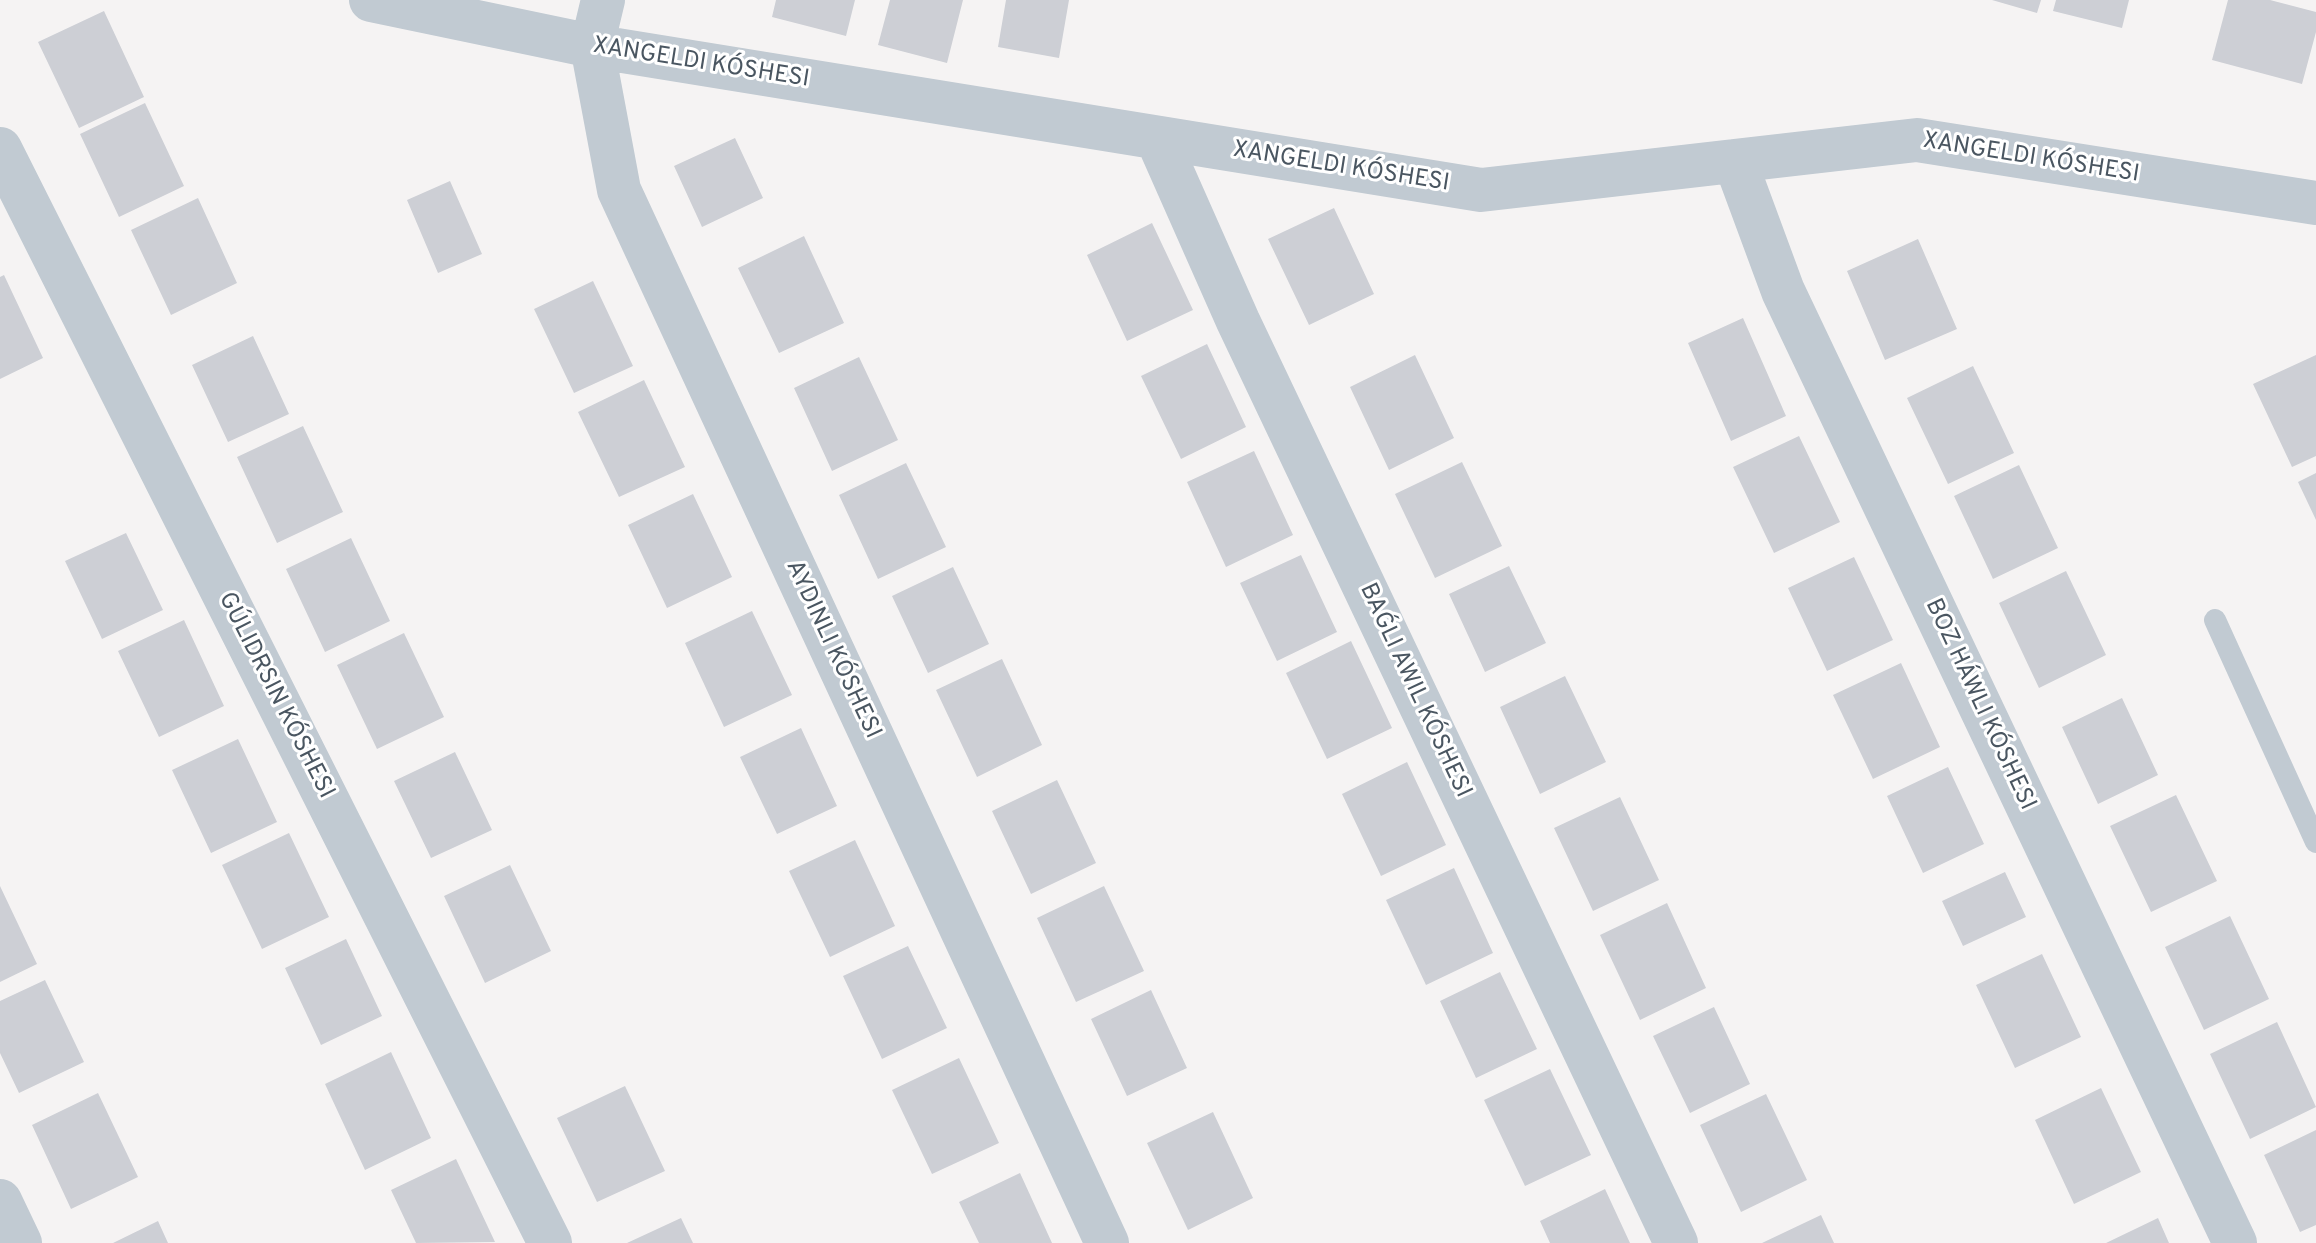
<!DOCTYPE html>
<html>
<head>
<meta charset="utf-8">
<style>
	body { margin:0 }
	canvas { display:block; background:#f5f3f3 }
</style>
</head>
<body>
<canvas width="2316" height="1243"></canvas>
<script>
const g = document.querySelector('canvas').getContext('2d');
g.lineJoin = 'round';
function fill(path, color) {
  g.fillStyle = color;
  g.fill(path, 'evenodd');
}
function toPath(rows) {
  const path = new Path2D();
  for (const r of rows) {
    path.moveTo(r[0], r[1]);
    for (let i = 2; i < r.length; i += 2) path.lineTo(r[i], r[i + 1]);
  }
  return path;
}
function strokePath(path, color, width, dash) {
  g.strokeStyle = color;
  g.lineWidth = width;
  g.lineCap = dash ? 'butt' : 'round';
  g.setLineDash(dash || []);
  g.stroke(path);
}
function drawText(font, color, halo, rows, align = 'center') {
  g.font = font + ' Overpass,sans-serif';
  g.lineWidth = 6;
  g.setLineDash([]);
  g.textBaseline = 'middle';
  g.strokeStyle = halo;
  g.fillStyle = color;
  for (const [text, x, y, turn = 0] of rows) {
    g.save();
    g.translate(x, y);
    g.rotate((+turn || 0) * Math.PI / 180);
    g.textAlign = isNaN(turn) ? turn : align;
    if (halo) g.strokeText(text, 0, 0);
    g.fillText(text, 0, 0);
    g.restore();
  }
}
const building = toPath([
	[776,0,855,0,846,36,772,17],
	[890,0,963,0,947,63,878,45],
	[1006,0,1069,0,1059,58,998,47],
	[1992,0,2041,0,2037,13],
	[2056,0,2129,0,2122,28,2053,11],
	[2228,0,2270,0,2316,12,2316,32,2302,84,2212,60],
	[104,11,144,97,79,128,38,42],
	[145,103,184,186,119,217,80,134],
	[735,138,763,198,702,227,674,166],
	[450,181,482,254,438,273,407,200],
	[198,198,237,283,171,315,131,230],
	[1334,208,1374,294,1309,325,1268,239],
	[1152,223,1193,310,1127,341,1087,255],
	[804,236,844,323,779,353,738,268],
	[1918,239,1957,329,1885,360,1847,271],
	[4,275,43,358,0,379,0,277],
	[593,281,633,366,574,393,534,309],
	[1743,318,1786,416,1731,441,1688,343],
	[253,336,289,414,228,442,192,365],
	[1207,344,1246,427,1181,459,1141,376],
	[1415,355,1454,438,1389,470,1350,387],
	[2316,355,2316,456,2292,467,2253,384],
	[859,357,898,440,832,471,794,388],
	[1973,366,2014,453,1948,484,1907,398],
	[644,380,685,467,619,497,578,412],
	[303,426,343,512,277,543,237,457],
	[1799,436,1840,522,1774,553,1733,467],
	[1254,451,1293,535,1226,567,1187,482],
	[1462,462,1502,546,1435,578,1395,494],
	[906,463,946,547,878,579,839,495],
	[2019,465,2058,548,1993,579,1954,496],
	[2316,473,2316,520,2298,482],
	[693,494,732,577,667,608,628,525],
	[126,533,163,610,102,639,65,561],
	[351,538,390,621,325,652,286,569],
	[1301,555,1337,632,1277,661,1240,583],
	[1854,557,1893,640,1827,671,1788,588],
	[1509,566,1546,643,1485,672,1449,594],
	[953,567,989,644,928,673,892,596],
	[2066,571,2106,655,2039,688,1999,603],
	[752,611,792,695,724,727,685,643],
	[184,620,224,706,159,737,118,651],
	[404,633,444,717,377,749,337,665],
	[1351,641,1392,728,1327,759,1286,673],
	[1002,659,1042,745,977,777,936,690],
	[1901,663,1940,747,1873,779,1833,695],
	[1565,676,1606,762,1540,794,1500,707],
	[2122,698,2158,775,2098,804,2062,727],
	[801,728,837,806,777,834,740,757],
	[238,739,277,822,211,853,172,770],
	[455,752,492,830,431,858,394,781],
	[1407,762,1446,845,1381,876,1342,794],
	[1948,767,1984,844,1923,873,1887,796],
	[1057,780,1096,863,1031,894,992,811],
	[2176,795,2217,881,2151,912,2110,826],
	[1620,797,1659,880,1593,911,1554,828],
	[289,833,329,917,262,949,222,865],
	[855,840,895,926,830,957,789,871],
	[510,865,551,951,485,983,444,896],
	[1454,868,1493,953,1426,985,1386,900],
	[2005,872,2026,917,1963,946,1942,901],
	[0,886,37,964,0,982],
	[1104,886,1144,971,1076,1002,1037,918],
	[1667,903,1706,988,1640,1020,1600,935],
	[2230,916,2269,999,2204,1030,2165,947],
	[346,939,382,1016,321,1045,285,968],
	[908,946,947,1028,882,1059,843,976],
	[2042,954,2081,1037,2015,1068,1976,985],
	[1500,972,1537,1049,1476,1078,1440,1001],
	[45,980,84,1062,19,1093,0,1053,0,1001],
	[1151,990,1187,1068,1127,1096,1091,1019],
	[1714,1007,1750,1084,1690,1113,1653,1036],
	[2277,1022,2316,1107,2250,1139,2210,1054],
	[391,1052,431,1138,365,1170,325,1084],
	[959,1058,999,1143,932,1174,892,1090],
	[1550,1069,1591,1155,1525,1186,1484,1100],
	[625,1086,665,1171,597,1202,557,1118],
	[2101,1088,2141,1172,2074,1204,2035,1120],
	[98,1093,138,1177,71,1209,32,1125],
	[1766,1094,1807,1180,1741,1212,1700,1125],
	[1213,1112,1253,1198,1188,1230,1147,1143],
	[2316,1130,2316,1225,2300,1232,2264,1155],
	[456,1159,495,1242,416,1243,391,1190],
	[1020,1173,1052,1243,979,1243,959,1202],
	[1605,1189,1630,1243,1550,1243,1540,1221],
	[1821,1215,1834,1243,1762,1243],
	[681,1218,693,1243,627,1243],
	[2158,1218,2169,1243,2106,1243],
	[158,1221,168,1243,113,1243]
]);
const service = toPath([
	[2215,620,2316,842]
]);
const minor = toPath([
	[371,0,592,46,1481,190,1917,140,2316,203],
	[603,0,592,46,619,190,1107,1243],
	[1157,138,1238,321,1676,1243],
	[0,149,550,1243],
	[1735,161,1783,291,2235,1243],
	[0,1201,20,1243]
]);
const streetNames = [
	["XANGELDI KÓSHESI",701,64,9],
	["XANGELDI KÓSHESI",2031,159,9],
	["XANGELDI KÓSHESI",1341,168,9],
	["AYDINLI KÓSHESI",832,650,65],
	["BAǴLI AWIL KÓSHESI",1414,691,65],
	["GÚLIDRSIN KÓSHESI",275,696,63],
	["BOZ HÁWLI KÓSHESI",1979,705,65]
];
fill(building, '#cdcfd5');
strokePath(service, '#c1cad2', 22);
strokePath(minor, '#c1cad2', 44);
drawText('24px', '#4a5661', '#fff', streetNames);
</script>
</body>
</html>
